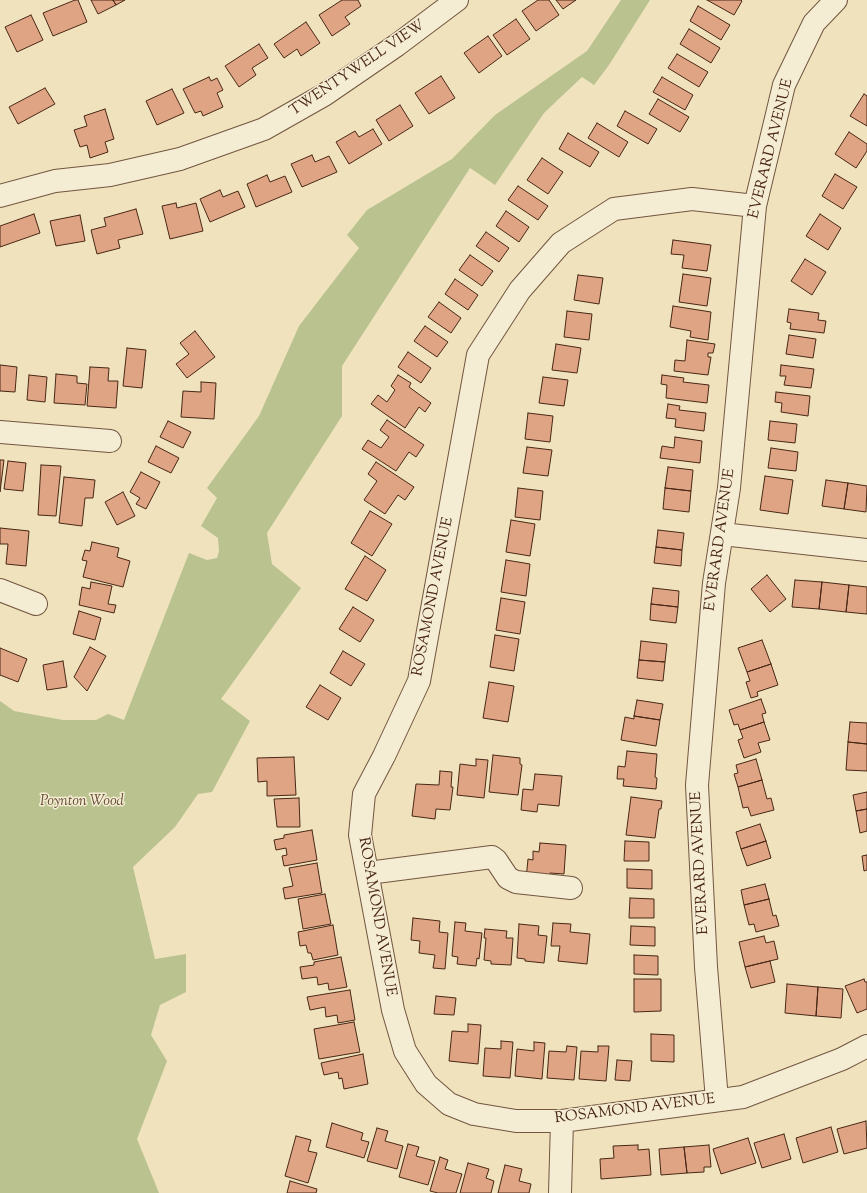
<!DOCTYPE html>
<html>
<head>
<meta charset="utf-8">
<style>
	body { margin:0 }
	canvas { display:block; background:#efe2bd }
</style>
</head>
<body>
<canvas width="867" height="1193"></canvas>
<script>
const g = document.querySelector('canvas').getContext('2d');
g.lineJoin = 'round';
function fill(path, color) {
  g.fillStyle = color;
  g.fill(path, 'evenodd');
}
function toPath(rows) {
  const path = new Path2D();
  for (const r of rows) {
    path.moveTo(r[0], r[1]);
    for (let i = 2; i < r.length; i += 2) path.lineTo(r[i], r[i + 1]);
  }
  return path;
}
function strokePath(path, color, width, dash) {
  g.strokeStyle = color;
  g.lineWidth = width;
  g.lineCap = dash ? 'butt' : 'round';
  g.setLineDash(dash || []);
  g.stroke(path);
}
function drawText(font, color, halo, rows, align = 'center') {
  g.font = font + ' "Sorts Mill Goudy",serif';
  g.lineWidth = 3;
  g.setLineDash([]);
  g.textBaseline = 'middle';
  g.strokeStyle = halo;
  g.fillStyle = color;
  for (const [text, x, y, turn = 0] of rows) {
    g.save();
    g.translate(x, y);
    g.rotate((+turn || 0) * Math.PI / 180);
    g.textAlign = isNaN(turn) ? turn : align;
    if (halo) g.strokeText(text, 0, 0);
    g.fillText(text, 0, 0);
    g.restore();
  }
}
const green = toPath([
	[621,0,650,0,609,65,594,85,582,77,544,113,495,185,470,168,342,366,342,416,267,533,272,564,301,588,221,699,250,721,212,792,198,794,175,827,133,867,155,959,186,954,186,992,160,1005,151,1035,167,1061,137,1139,159,1193,0,1193,0,701,14,711,63,720,96,720,108,714,124,720,189,553,207,560,217,558,219,551,218,538,201,526,217,498,207,488,259,416,299,326,359,248,347,235,367,210,452,159,495,115,587,51]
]);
const building = toPath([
	[75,0,78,0,87,22,53,36,43,13,75,0],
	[91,0,113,0,116,5,98,14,91,0],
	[113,0,125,0,116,5,113,0],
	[342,0,358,0,361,6,345,17,350,24,332,36,319,15,342,0],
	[538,0,549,0,559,15,536,31,522,11,538,0],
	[556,0,576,0,563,9,556,0],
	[707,0,741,0,742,1,734,15,707,0],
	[698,6,730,25,721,40,690,21,698,6],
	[31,15,43,40,17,52,5,27,31,15],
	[516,19,530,39,507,55,493,35,516,19],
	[306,22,320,43,301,56,297,49,284,58,274,44,306,22],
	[689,29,720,48,711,63,680,44,689,29],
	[488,36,502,56,479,73,464,53,488,36],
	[259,44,268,58,252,68,256,75,239,87,225,66,259,44],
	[677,54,708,72,699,87,668,68,677,54],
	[441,76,455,98,429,114,415,93,441,76],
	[209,77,211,81,217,78,223,90,217,93,223,107,203,116,201,111,195,113,183,89,209,77],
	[662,77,693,95,685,110,653,92,662,77],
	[45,88,55,104,18,124,9,107,45,88],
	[172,89,184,113,157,125,146,101,172,89],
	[864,94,867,96,867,126,850,116,864,94],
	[658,99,689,117,680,132,649,114,658,99],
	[400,105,413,126,389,141,376,120,400,105],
	[105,109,114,139,105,142,108,152,90,158,87,145,80,147,74,130,87,126,84,116,105,109],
	[625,111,657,129,648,144,617,126,625,111],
	[597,123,628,142,619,157,588,138,597,123],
	[373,129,382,144,349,164,336,142,355,131,359,137,373,129],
	[849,132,867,144,867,151,856,168,835,154,849,132],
	[568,133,599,152,590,167,559,149,568,133],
	[312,155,315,162,329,156,337,172,302,187,291,164,312,155],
	[542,158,563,172,548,194,527,180,542,158],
	[835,174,857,187,843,209,822,196,835,174],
	[267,175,270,182,285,176,292,192,256,207,247,184,267,175],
	[518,186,548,206,538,220,508,200,518,186],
	[220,190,223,197,238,191,245,207,210,222,200,199,220,190],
	[176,203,177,208,196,203,203,231,170,239,162,206,176,203],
	[136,209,143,234,118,240,120,248,97,254,91,230,106,226,104,218,136,209],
	[506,211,529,227,519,242,496,226,506,211],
	[34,214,40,233,0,247,0,226,34,214],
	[820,214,841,228,828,250,806,236,820,214],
	[80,215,85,241,56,246,50,221,80,215],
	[486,232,509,248,499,262,476,246,486,232],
	[673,240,711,245,707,271,682,268,684,255,671,254,673,240],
	[470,255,493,271,482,286,459,270,470,255],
	[805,259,826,272,812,295,791,281,805,259],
	[683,274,711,278,707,306,679,302,683,274],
	[578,275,603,278,599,304,574,300,578,275],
	[455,279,478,295,468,310,445,294,455,279],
	[439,302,461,318,451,333,428,317,439,302],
	[673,306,711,312,708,340,690,337,691,331,670,327,673,306],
	[789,309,819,313,818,320,826,321,824,333,790,329,791,323,787,322,789,309],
	[567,311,592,314,589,340,564,337,567,311],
	[425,326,448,342,437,357,414,341,425,326],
	[195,331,215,357,187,378,176,364,189,354,180,343,195,331],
	[789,335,816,339,813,358,786,354,789,335],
	[687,340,715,344,713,353,708,353,708,357,711,357,708,375,674,371,675,360,685,361,687,340],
	[556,344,581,348,577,373,552,370,556,344],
	[127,348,146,350,142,388,123,386,127,348],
	[408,352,431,368,421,383,398,367,408,352],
	[0,365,17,367,15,392,0,391,0,365],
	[781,365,814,369,811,388,784,385,786,376,780,376,781,365],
	[90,367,109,368,108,381,118,381,116,408,87,406,90,367],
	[56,374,77,376,77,383,87,384,85,405,54,403,56,374],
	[29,375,47,377,45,402,27,400,29,375],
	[398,375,411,383,409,387,431,403,425,412,419,407,405,428,371,404,378,395,387,402,395,390,391,386,398,375],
	[662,375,684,378,683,382,709,385,707,403,666,398,667,385,661,384,662,375],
	[543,377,568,380,564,406,539,403,543,377],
	[201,382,216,383,214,419,181,417,183,391,201,392,201,382],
	[776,392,810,396,808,416,781,412,782,403,775,402,776,392],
	[668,404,680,406,679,410,706,413,704,431,675,427,676,419,666,418,668,404],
	[528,413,553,416,550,442,525,439,528,413],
	[387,420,424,445,416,457,409,452,396,471,362,449,368,440,381,448,389,437,380,430,387,420],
	[168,421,191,432,183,448,160,437,168,421],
	[770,421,797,424,795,443,768,440,770,421],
	[675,437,702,441,700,463,660,458,662,446,674,448,675,437],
	[156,446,179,458,171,473,148,462,156,446],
	[527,447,552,450,548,476,523,473,527,447],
	[771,448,798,452,796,471,768,468,771,448],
	[0,460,4,460,0,492,0,460],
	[8,461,26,463,23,491,4,489,8,461],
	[376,462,414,487,405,500,398,495,385,514,364,500,377,481,368,474,376,462],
	[41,465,61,466,56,516,38,515,41,465],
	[668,467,693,470,691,491,665,488,668,467],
	[141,472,160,482,146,509,136,504,140,498,130,492,141,472],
	[765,476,793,480,788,514,760,510,765,476],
	[64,477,95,480,93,498,85,498,82,526,59,523,64,477],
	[826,480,848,483,844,509,822,506,826,480],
	[848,483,867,486,866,512,844,509,848,483],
	[518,488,543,491,540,520,515,517,518,488],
	[665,488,691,491,689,512,663,509,665,488],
	[123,492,135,516,117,525,105,502,123,492],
	[370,511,392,524,372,556,351,543,370,511],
	[511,520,535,524,530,556,506,552,511,520],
	[0,528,29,531,26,566,6,564,8,544,0,544,0,528],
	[658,530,684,533,682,550,656,547,658,530],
	[92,542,119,548,117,557,130,561,123,587,83,577,87,561,82,560,85,550,90,551,92,542],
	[656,547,682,550,681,566,654,563,656,547],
	[365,556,386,570,367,601,345,589,365,556],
	[506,560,530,564,526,596,501,592,506,560],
	[767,575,786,599,770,612,751,589,767,575],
	[795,580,822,582,819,609,792,607,795,580],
	[91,582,112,586,108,604,116,605,114,613,79,605,82,587,90,589,91,582],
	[822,582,849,585,846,612,819,609,822,582],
	[849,585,867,587,867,614,846,612,849,585],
	[653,588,679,591,678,607,651,604,653,588],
	[501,598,525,602,520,634,496,630,501,598],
	[651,604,678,607,676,623,650,620,651,604],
	[353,607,374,620,360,642,339,629,353,607],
	[79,611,101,618,95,640,73,634,79,611],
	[495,635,519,639,514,671,490,667,495,635],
	[762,640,771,664,747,672,738,648,762,640],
	[641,641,667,644,665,662,639,660,641,641],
	[90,647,106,656,87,691,74,677,90,647],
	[0,648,27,659,18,682,0,675,0,648],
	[343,651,365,664,351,686,330,673,343,651],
	[639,660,665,662,663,681,637,678,639,660],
	[63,661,67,687,47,690,43,665,63,661],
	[771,664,778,685,757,692,758,696,751,698,746,682,750,681,747,672,771,664],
	[489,682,514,686,508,722,483,718,489,682],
	[320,685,341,698,328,720,306,707,320,685],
	[761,699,766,713,762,714,764,722,740,730,738,724,734,725,729,710,761,699],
	[637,700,663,704,660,720,634,716,637,700],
	[634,716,660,720,656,746,621,740,625,717,634,719,634,716],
	[764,722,770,740,758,743,761,752,744,758,738,740,743,738,740,730,764,722],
	[850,722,867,723,867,744,848,742,850,722],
	[848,742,867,744,867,771,846,770,848,742],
	[627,751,657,754,655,777,657,778,656,789,623,786,624,779,617,779,618,766,625,767,627,751],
	[493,755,520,758,520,764,522,765,518,795,489,792,493,755],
	[294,757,296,795,267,796,267,781,258,782,257,758,294,757],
	[476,759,488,760,484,798,457,795,460,764,476,766,476,759],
	[756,759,762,780,738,787,734,774,738,773,736,765,756,759],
	[440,771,452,772,451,787,453,787,450,810,436,809,435,819,412,816,416,784,439,785,440,771],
	[535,774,562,776,559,806,538,804,537,812,521,810,523,789,533,790,535,774],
	[762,780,767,799,771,798,774,810,751,816,748,807,743,808,738,787,762,780],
	[867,792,867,809,856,811,853,795,867,792],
	[631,797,662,801,661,809,659,809,655,838,626,835,631,797],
	[299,798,300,827,277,827,274,799,299,798],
	[867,809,867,831,860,833,856,811,867,809],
	[760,824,766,841,741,849,736,832,760,824],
	[312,830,317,860,284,866,282,856,287,855,286,848,276,850,274,840,284,838,284,835,312,830],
	[625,841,649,842,649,861,624,861,625,841],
	[766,841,771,858,747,866,741,849,766,841],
	[540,843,566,845,564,874,550,873,550,881,526,879,528,859,533,860,533,851,539,852,540,843],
	[867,855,867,870,864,871,862,856,867,855],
	[317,863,322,893,285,899,283,888,293,886,289,868,317,863],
	[627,869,652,870,652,889,627,888,627,869],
	[765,884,769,899,744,905,741,890,765,884],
	[325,894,331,924,303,929,298,899,325,894],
	[630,898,654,899,654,918,629,918,630,898],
	[769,899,773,916,776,915,779,926,756,932,754,924,749,925,744,905,769,899],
	[413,918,440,921,439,932,448,933,445,969,433,968,435,955,419,953,420,941,411,940,413,918],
	[455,922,466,923,465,931,482,933,479,959,477,958,476,966,457,964,458,957,452,956,455,922],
	[553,923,571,924,570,932,590,934,587,964,558,961,560,946,551,946,553,923],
	[519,924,539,926,538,935,547,936,544,963,525,961,525,959,517,958,519,924],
	[333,925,338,955,313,960,311,953,308,953,306,945,300,946,298,932,333,925],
	[631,926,655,927,655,946,630,945,631,926],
	[485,929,507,931,506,938,513,938,511,965,491,964,491,961,484,960,486,938,484,938,485,929],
	[764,936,766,943,774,941,778,959,745,967,739,942,764,936],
	[634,955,658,956,658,975,634,974,634,955],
	[341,957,347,987,329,990,328,983,318,985,317,977,302,979,300,967,314,965,314,962,341,957],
	[770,961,775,982,751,988,745,967,770,961],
	[634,979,661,979,661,1011,634,1012,634,979],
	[864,979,865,982,867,982,867,1009,857,1013,845,986,864,979],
	[787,984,818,987,816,1016,785,1013,787,984],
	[818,987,843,989,841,1018,816,1016,818,987],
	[350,990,355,1020,338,1023,337,1015,326,1017,325,1007,310,1010,307,997,350,990],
	[436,996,456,998,454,1015,434,1014,436,996],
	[354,1022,360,1052,319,1059,314,1029,354,1022],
	[468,1024,481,1025,478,1064,449,1061,452,1031,468,1032,468,1024],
	[651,1034,674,1035,674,1062,651,1061,651,1034],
	[501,1041,513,1042,510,1078,483,1076,485,1048,501,1049,501,1041],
	[534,1042,545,1043,542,1079,515,1076,517,1049,534,1051,534,1042],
	[567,1046,577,1047,574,1080,547,1078,549,1051,566,1052,567,1046],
	[598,1046,609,1046,606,1081,579,1079,581,1051,598,1052,598,1046],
	[363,1054,368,1084,344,1089,342,1078,339,1079,338,1072,324,1075,321,1063,363,1054],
	[617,1060,632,1061,630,1081,615,1080,617,1060],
	[866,1121,867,1148,844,1154,837,1129,866,1121],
	[332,1123,363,1133,361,1140,369,1142,364,1158,326,1147,332,1123],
	[831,1127,838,1152,803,1163,796,1138,831,1127],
	[377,1128,388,1131,385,1141,403,1146,397,1169,367,1161,377,1128],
	[784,1134,791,1159,762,1168,754,1143,784,1134],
	[296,1136,311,1140,308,1151,317,1153,308,1183,285,1176,296,1136],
	[748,1138,756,1163,721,1174,713,1149,748,1138],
	[408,1144,419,1147,416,1156,435,1161,428,1185,399,1177,408,1144],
	[638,1145,638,1150,649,1149,651,1175,601,1179,600,1159,614,1158,613,1146,638,1145],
	[709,1145,711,1167,704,1167,704,1172,687,1173,684,1147,709,1145],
	[684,1147,687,1173,661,1175,659,1149,684,1147],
	[440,1157,448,1160,445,1169,462,1174,456,1193,438,1193,430,1191,440,1157],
	[468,1163,489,1169,486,1178,494,1181,491,1193,460,1193,468,1163],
	[505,1165,522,1169,519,1181,531,1184,529,1193,498,1193,505,1165],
	[290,1181,317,1189,316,1193,287,1193,290,1181]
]);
const minor = toPath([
	[0,196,55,181,110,175,180,159,264,129,324,95,397,45,457,0],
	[755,206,692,199,614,209,561,243,520,290,478,355,419,681,384,756,364,794,360,835,393,1010,405,1051,426,1084,449,1104,474,1114,516,1121,562,1121,743,1097,842,1059,867,1046],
	[0,432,110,441],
	[722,534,867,550],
	[0,590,36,604],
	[368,873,492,857,496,860,508,878,516,882,571,888],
	[717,1100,706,967,697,785,714,583,729,488,755,206,784,85,814,23,836,0],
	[560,1193,562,1121]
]);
const streetNames = [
	["TWENTYWELL VIEW",358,69,-34],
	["EVERARD AVENUE",772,149,-76],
	["EVERARD AVENUE",721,540,-82],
	["ROSAMOND AVENUE",434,597,-79],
	["EVERARD AVENUE",701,863,-93],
	["ROSAMOND AVENUE",376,917,80],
	["ROSAMOND AVENUE",635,1110,-7]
];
const parkNames = [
	["Poynton Wood",82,802]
];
fill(green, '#bac390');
fill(building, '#dea484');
strokePath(building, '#492715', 1);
strokePath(minor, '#72563f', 24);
strokePath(minor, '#f5ecd4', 22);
drawText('15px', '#492715', '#f5ecd4', streetNames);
drawText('italic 15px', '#654e34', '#f5ecd4', parkNames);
</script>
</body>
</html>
